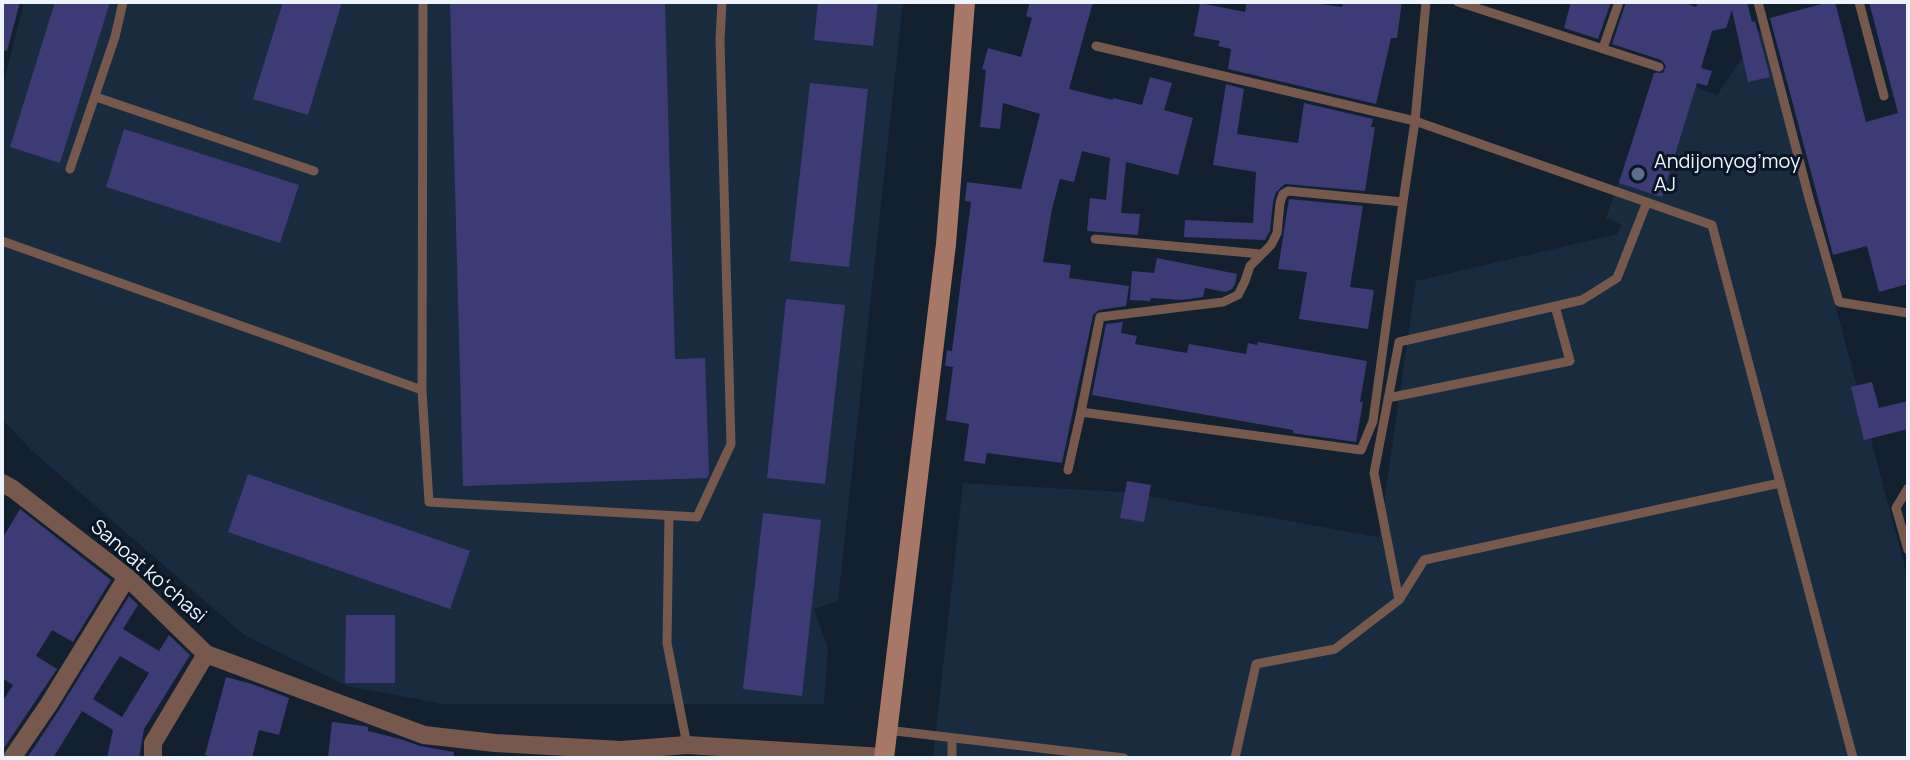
<!DOCTYPE html>
<html>
<head>
<meta charset="utf-8">
<style>
	body { margin:0 }
	#map { position:relative; width:1910px; height:760px; overflow:hidden; background:#12202f; font-family:Manrope,sans-serif }
	canvas { display:block }
	.frame { position:absolute; inset:0; border:4px solid #edf4fd; pointer-events:none }
</style>
</head>
<body>
<div id="map">
<canvas width="1910" height="760"></canvas>
<div class="frame"></div>
</div>
<script>
const g = document.querySelector('canvas').getContext('2d');
g.lineJoin = 'round';
function fill(path, color) {
  g.fillStyle = color;
  g.fill(path, 'evenodd');
}
function toPath(rows) {
  const path = new Path2D();
  for (const r of rows) {
    path.moveTo(r[0], r[1]);
    for (let i = 2; i < r.length; i += 2) path.lineTo(r[i], r[i + 1]);
  }
  return path;
}
function strokePath(path, color, width, dash) {
  g.strokeStyle = color;
  g.lineWidth = width;
  g.lineCap = dash ? 'butt' : 'round';
  g.setLineDash(dash || []);
  g.stroke(path);
}
function drawText(font, color, halo, rows, align = 'center') {
  g.font = font + ' Manrope,sans-serif';
  g.lineWidth = 6;
  g.setLineDash([]);
  g.textBaseline = 'middle';
  g.strokeStyle = halo;
  g.fillStyle = color;
  for (const [text, x, y, turn = 0] of rows) {
    g.save();
    g.translate(x, y);
    g.rotate((+turn || 0) * Math.PI / 180);
    g.textAlign = isNaN(turn) ? turn : align;
    if (halo) g.strokeText(text, 0, 0);
    g.fillText(text, 0, 0);
    g.restore();
  }
}
const built = toPath([
	[24,2,903,2,838,601,814,609,828,648,824,704,443,704,347,686,244,635,32,451,2,419,2,90],
	[1762,28,1908,579,1908,758,933,758,963,483,1125,492,1379,537,1416,281,1617,234,1622,225,1606,218,1656,71,1717,95]
]);
const building = toPath([
	[2,2,20,2,7,51,2,50],
	[55,2,110,2,60,163,10,147],
	[283,2,342,2,308,115,253,99],
	[450,2,665,2,675,359,705,358,709,474,707,478,463,486],
	[818,2,878,2,873,46,814,40],
	[1030,2,1093,2,1069,89,1113,100,1113,98,1142,105,1150,77,1172,83,1164,110,1193,118,1178,175,1126,162,1121,213,1140,214,1138,235,1087,231,1090,198,1106,200,1110,158,1082,151,1074,182,1060,179,1052,209,1043,262,1071,265,1069,278,1129,286,1126,306,1099,310,1093,315,1062,463,987,453,985,464,964,461,969,424,946,420,953,367,945,366,947,350,952,351,971,202,965,201,967,182,1021,189,1040,114,1003,103,1000,129,980,127,986,70,982,69,988,48,1021,57,1032,18,1026,16],
	[1247,2,1306,2,1342,7,1343,2,1402,2,1397,38,1391,38,1376,104,1228,69,1231,49,1218,46,1220,41,1194,36,1200,3,1245,12],
	[1571,2,1611,2,1598,39,1564,28],
	[1626,2,1683,2,1696,7,1698,2,1747,2,1752,22,1755,21,1770,77,1748,82,1732,10,1726,28,1712,31,1701,68,1712,71,1707,86,1697,83,1662,197,1619,183,1654,73,1663,73,1666,66,1661,60,1612,44],
	[1829,2,1835,2,1866,122,1898,113,1869,2,1908,2,1908,284,1879,292,1867,246,1833,255,1770,18],
	[810,83,868,89,849,267,790,261],
	[1226,84,1244,89,1237,134,1298,143,1304,103,1373,119,1371,127,1375,127,1365,191,1285,184,1276,192,1273,202,1270,231,1265,240,1184,237,1185,220,1253,223,1256,172,1213,165],
	[124,129,299,185,280,243,106,187],
	[1289,199,1363,206,1350,287,1374,290,1368,329,1299,319,1307,272,1278,269],
	[1157,258,1237,274,1235,284,1232,289,1226,292,1205,288,1203,297,1182,300,1151,298,1150,301,1130,300,1132,271,1154,273],
	[786,299,845,305,825,484,767,478],
	[1123,322,1121,333,1137,336,1135,344,1187,353,1189,344,1246,354,1248,343,1257,345,1258,342,1367,361,1360,402,1363,402,1356,442,1299,434,1293,433,1293,430,1092,395,1106,324],
	[1872,382,1879,408,1908,401,1908,429,1864,440,1851,387],
	[248,474,470,551,450,609,228,532],
	[1127,481,1151,485,1144,522,1120,518],
	[20,509,111,580,73,642,52,630,36,656,57,669,2,751,2,702,13,685,2,678,2,539],
	[763,513,821,520,802,696,743,689],
	[129,596,138,605,123,629,159,651,169,635,190,655,144,729,139,758,107,758,113,730,82,711,53,758,27,758,59,710],
	[120,656,149,673,122,717,93,699],
	[346,615,395,615,395,683,345,683],
	[226,677,252,684,289,698,279,735,259,730,252,758,217,758,205,755],
	[332,722,365,726,368,727,368,731,400,739,420,746,454,752,453,758,328,758]
]);
const lane = toPath([
	[1458,2,1659,67],
	[1758,2,1809,198,1839,302,1908,313],
	[1859,2,1884,96],
	[1096,46,1415,121,1712,225,1853,758],
	[1603,48,1619,2],
	[96,97,314,171],
	[70,169,115,37,123,2],
	[1403,202,1288,191,1283,194,1280,203,1277,233,1271,245,1250,266,1245,281,1238,295,1223,302,1100,317,1081,412,1361,450,1373,421,1403,202,1415,121,1426,2],
	[1095,239,1261,254],
	[2,241,422,390,423,2],
	[422,390,429,502,697,517,731,444,720,40,722,2],
	[1388,398,1570,361,1555,306],
	[1068,470,1081,412],
	[1908,488,1896,508,1908,550],
	[669,516,667,643,687,745],
	[1399,600,1374,473,1399,342,1582,300,1617,278,1647,202],
	[887,730,1124,758],
	[952,738,952,758],
	[1235,758,1256,664,1335,649,1399,600,1424,560,1780,483]
]);
const street = toPath([
	[2,483,13,489,127,577,206,654,153,743,153,758],
	[206,654,424,735,495,743,621,750,687,745,884,757],
	[12,758,49,704,127,577]
]);
const secondary = toPath([
	[884,758,946,244,965,2]
]);
const markers = [
	[1638,174,8,"#5c6f8a"]
];
const poiNames = [
	["Andijonyog’moy",1654,162],
	["AJ",1654,185]
];
const streetNames = [
	["Sanoat koʻchasi",148,572,41]
];
fill(built, '#192b3f');
fill(building, '#3d3b75');
strokePath(lane, '#76584d', 9);
strokePath(street, '#76584d', 18);
strokePath(secondary, '#a87866', 20);
for (const [x, y, r, color] of markers) {
  const dot = new Path2D();
  dot.arc(x, y, r, 0, 2 * Math.PI);
  g.fillStyle = color;
  g.fill(dot);
  strokePath(dot, '#091625', 3);
}
drawText('20px', '#edf4fd', '#091625', poiNames, 'left');
drawText('20px', '#edf4fd', '#091625', streetNames);
</script>
</body>
</html>
